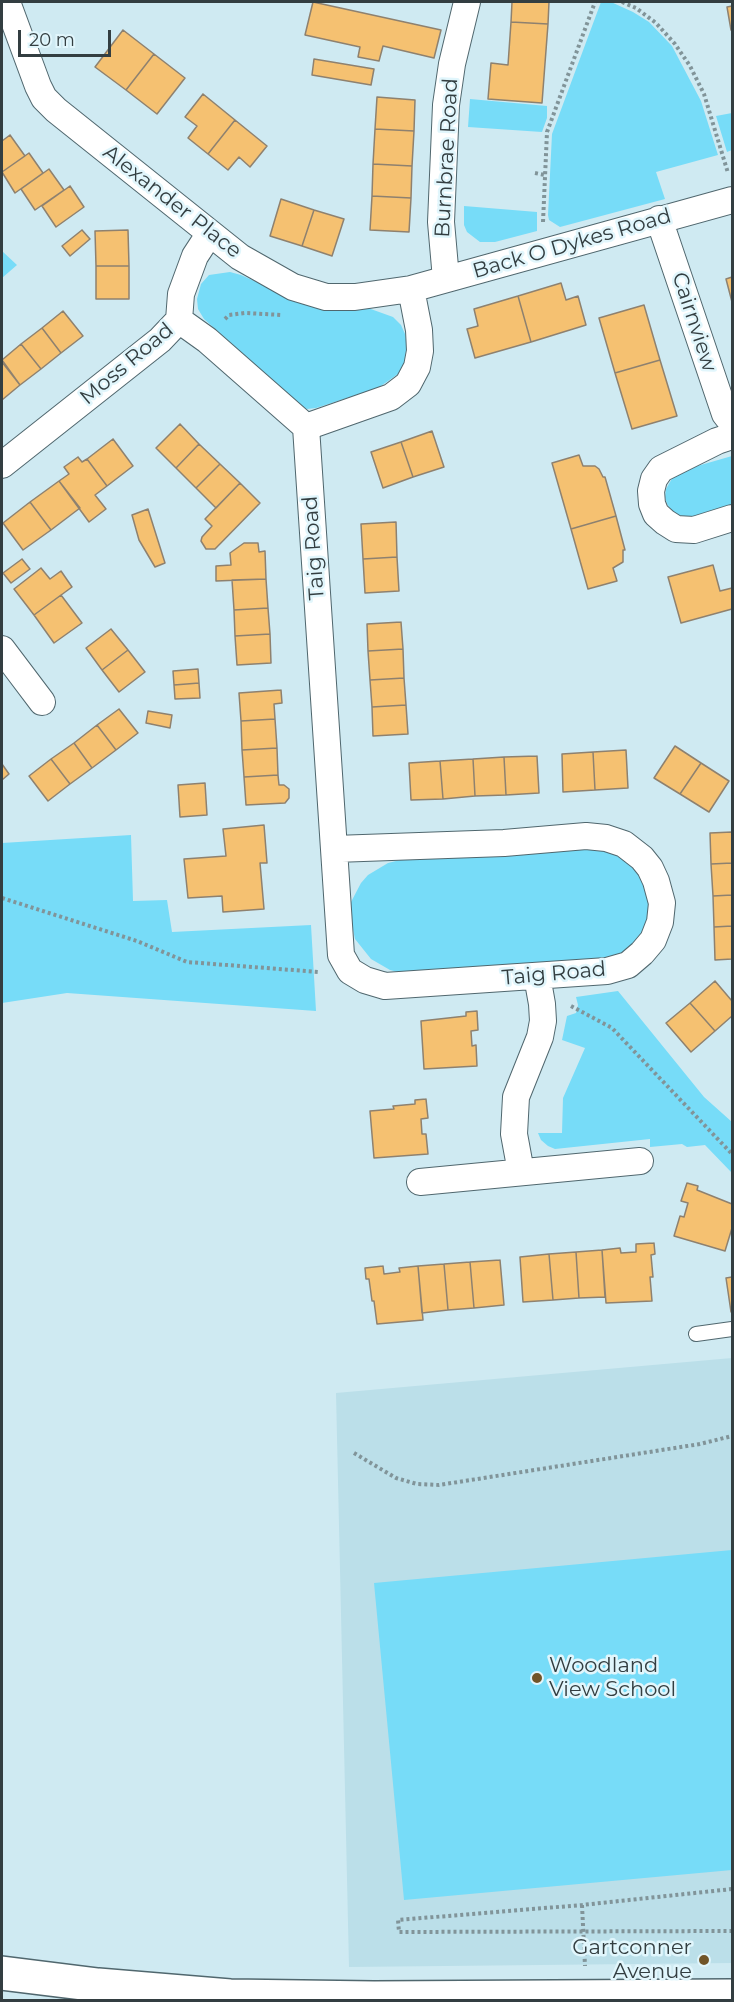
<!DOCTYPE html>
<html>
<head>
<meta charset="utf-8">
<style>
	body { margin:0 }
	#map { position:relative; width:734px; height:2002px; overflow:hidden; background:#cfeaf2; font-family:Montserrat,sans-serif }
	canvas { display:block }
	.frame { position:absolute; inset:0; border:3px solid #333e41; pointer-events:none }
	.scale { position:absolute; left:18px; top:30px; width:93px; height:27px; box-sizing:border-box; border:3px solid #333e41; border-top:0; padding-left:8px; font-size:18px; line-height:21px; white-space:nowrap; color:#333e41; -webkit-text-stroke:4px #e1f6fc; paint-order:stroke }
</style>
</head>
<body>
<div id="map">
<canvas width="734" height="2002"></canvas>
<div class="frame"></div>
<div class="scale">20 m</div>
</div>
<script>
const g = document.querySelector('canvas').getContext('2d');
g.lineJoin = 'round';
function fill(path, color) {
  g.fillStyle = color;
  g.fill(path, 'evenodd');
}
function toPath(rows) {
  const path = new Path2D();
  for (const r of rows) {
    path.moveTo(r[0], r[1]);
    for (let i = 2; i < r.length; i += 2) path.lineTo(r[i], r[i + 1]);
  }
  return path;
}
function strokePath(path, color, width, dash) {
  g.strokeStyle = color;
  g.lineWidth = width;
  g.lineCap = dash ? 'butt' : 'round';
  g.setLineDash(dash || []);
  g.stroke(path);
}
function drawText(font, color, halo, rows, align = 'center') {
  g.font = font + ' Montserrat,sans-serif';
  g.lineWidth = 5;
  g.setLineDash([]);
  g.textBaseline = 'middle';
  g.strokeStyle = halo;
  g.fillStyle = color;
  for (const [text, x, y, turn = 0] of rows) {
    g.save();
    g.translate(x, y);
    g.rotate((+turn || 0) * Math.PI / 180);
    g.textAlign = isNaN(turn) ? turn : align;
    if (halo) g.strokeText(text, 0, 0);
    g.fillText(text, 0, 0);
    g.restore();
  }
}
const built = toPath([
	[732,1358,732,1963,349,1967,336,1393]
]);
const green = toPath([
	[601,2,611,2,633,12,649,22,672,46,701,101,718,155,656,172,665,199,560,227,549,220,548,215,552,134],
	[470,99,547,106,547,118,542,132,468,127],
	[732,113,732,150,727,152,716,116],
	[464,206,537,212,537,231,495,242,480,242,467,232,464,225],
	[2,251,17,265,2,278],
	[230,272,241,275,301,302,328,308,368,308,393,317,401,325,405,334,407,344,404,365,398,374,378,388,316,408,307,409,301,406,204,319,198,309,197,299,201,284,209,275],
	[732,456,732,508,696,518,678,515,672,511,667,504,665,497,666,489,674,475,680,471],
	[131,835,133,901,167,900,172,932,311,925,316,1011,67,993,2,1003,2,843],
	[586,848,605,849,620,855,639,872,648,893,648,916,645,928,629,949,611,959,398,972,390,970,371,959,355,939,350,915,351,902,361,883,368,875,388,863,400,860],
	[618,991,704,1097,732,1122,732,1173,705,1145,687,1147,682,1144,650,1147,650,1139,555,1149,548,1146,541,1140,538,1133,562,1133,563,1098,585,1048,562,1040,567,1016,576,1013,578,1005,576,997],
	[732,1550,732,1870,404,1900,374,1583]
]);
const building = toPath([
	[313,2,441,30,434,58,383,46,379,61,358,57,360,47,305,35,313,2],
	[512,2,549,2,548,24,511,22,512,2],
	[732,6,732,30,731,30,727,7,732,6],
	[511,22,548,24,542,103,488,99,491,63,508,65,511,22],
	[123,30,154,54,126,90,95,67,123,30],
	[154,54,185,78,157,114,126,90,154,54],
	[314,59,374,69,371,85,312,75,314,59],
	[203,94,235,120,208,154,188,138,197,126,185,117,203,94],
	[377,97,415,100,414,131,375,129,377,97],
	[235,120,267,146,250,167,239,157,228,170,208,154,235,120],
	[375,129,414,131,412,166,373,164,375,129],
	[10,135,25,156,2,172,2,141,10,135],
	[29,153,43,173,15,193,2,172,29,153],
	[373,164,412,166,411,198,372,196,373,164],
	[49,169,64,190,35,210,21,189,49,169],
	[70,186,84,207,56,227,42,206,70,186],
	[372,196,411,198,409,232,370,230,372,196],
	[281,199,314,210,302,246,270,236,281,199],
	[314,210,344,219,332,256,302,246,314,210],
	[82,230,90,239,70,256,62,246,82,230],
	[128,230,129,266,96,266,95,231,128,230],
	[96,266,129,266,129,299,96,299,96,266],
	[732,277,732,302,726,279,732,277],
	[561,283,566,300,578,296,586,325,531,342,518,296,561,283],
	[518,296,531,342,475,358,467,329,478,326,474,309,518,296],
	[644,305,660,360,615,373,599,318,644,305],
	[63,311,83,336,61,353,42,328,63,311],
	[42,328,61,353,41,369,21,344,42,328],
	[21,344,41,369,20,385,2,360,21,344],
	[660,360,677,416,632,429,615,373,660,360],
	[2,362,20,385,2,400,2,362],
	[180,424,199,444,176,468,156,448,180,424],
	[432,431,444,467,413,477,401,442,432,431],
	[113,439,133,466,107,486,87,459,113,439],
	[401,442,413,477,383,488,371,452,401,442],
	[199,444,220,464,196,488,176,468,199,444],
	[579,455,583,466,595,466,599,469,603,477,605,477,616,516,571,529,552,463,579,455],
	[78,457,82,462,87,459,107,486,95,495,106,509,89,522,59,481,69,474,64,467,78,457],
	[220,464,240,483,216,508,196,488,220,464],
	[59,481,80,508,51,530,30,502,59,481],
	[240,483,260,503,215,549,206,549,201,541,202,537,212,526,205,519,240,483],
	[30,502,51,530,23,550,3,523,30,502],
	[148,509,165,563,155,567,139,540,132,515,148,509],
	[616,516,625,550,623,550,623,562,613,568,617,581,588,589,571,529,616,516],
	[396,522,397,557,363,559,361,524,396,522],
	[244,543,258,543,259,552,265,551,266,579,216,581,216,566,231,565,230,553,244,543],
	[397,557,399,591,365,593,363,559,397,557],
	[22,559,30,569,11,583,3,573,22,559],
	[713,565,720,591,732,588,732,609,681,623,668,577,713,565],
	[41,568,50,579,61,571,72,587,34,615,14,589,41,568],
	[266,579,268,608,234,610,232,580,266,579],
	[61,595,82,623,54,643,34,615,61,595],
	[268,608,270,634,235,636,234,610,268,608],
	[401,622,403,649,368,651,367,624,401,622],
	[111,629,128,650,102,670,86,648,111,629],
	[270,634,271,663,237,665,235,636,270,634],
	[403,649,404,678,370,680,368,651,403,649],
	[128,650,145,672,119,692,102,670,128,650],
	[198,669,199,683,174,685,173,671,198,669],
	[404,678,406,705,372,707,370,680,404,678],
	[199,683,200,698,175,699,174,685,199,683],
	[281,690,282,703,274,704,275,719,241,721,239,693,281,690],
	[406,705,408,734,373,736,372,707,406,705],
	[119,709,138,733,116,750,97,725,119,709],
	[148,711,172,715,170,728,146,723,148,711],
	[275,719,277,748,242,750,241,721,275,719],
	[97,725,116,750,92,768,74,743,97,725],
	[74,743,92,768,70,784,51,759,74,743],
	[675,746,701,763,680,794,654,778,675,746],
	[277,748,278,775,244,777,242,750,277,748],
	[626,750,628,788,595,790,593,752,626,750],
	[593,752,595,790,563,792,562,754,593,752],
	[537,756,539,793,506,795,504,757,537,756],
	[504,757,506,795,475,796,473,759,504,757],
	[51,759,70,784,48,801,29,776,51,759],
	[473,759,475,796,443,799,440,761,473,759],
	[440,761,443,799,411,800,409,763,440,761],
	[701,763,729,781,709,812,680,794,701,763],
	[2,764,9,774,2,780,2,764],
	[278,775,279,785,284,785,289,789,289,798,285,803,246,805,244,777,278,775],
	[205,783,207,815,180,817,178,785,205,783],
	[264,825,267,863,260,863,264,909,223,912,222,896,188,898,184,859,226,856,223,829,264,825],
	[732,832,732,863,711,864,710,833,732,832],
	[732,863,732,895,713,896,711,864,732,863],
	[732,895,732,926,714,927,713,896,732,895],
	[732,926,732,959,715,960,714,927,732,926],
	[715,981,732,1001,732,1016,715,1031,690,1003,715,981],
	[690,1003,715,1031,691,1052,666,1023,690,1003],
	[477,1011,478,1030,471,1031,472,1046,476,1045,477,1066,424,1069,421,1021,466,1016,466,1012,477,1011],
	[426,1099,428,1118,421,1119,422,1134,426,1134,428,1154,374,1158,370,1111,394,1109,393,1106,415,1104,415,1100,426,1099],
	[687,1183,698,1186,697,1190,732,1204,732,1228,725,1251,674,1236,680,1216,684,1217,688,1203,681,1201,687,1183],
	[654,1243,655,1254,651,1255,653,1277,650,1277,652,1301,606,1303,602,1250,620,1248,621,1253,636,1252,636,1244,654,1243],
	[602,1250,605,1297,579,1298,576,1252,602,1250],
	[576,1252,579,1298,553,1300,549,1254,576,1252],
	[549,1254,553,1300,523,1302,520,1257,549,1254],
	[500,1260,504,1305,474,1308,470,1262,500,1260],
	[470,1262,474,1308,448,1310,444,1264,470,1262],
	[444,1264,448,1310,422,1313,418,1266,444,1264],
	[383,1266,384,1274,400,1272,399,1268,418,1266,423,1320,377,1324,374,1301,372,1301,369,1279,366,1279,365,1268,383,1266],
	[732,1277,732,1312,731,1312,726,1278,732,1277]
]);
const path = toPath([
	[622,2,636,8,656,23,675,44,690,66,704,94,728,173],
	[535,173,545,175],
	[543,222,547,132,595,2],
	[225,319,229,315,245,313,282,315],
	[2,898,137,941,187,962,319,972],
	[571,1006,612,1028,732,1154],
	[354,1453,396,1478,417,1484,439,1485,700,1444,732,1436],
	[732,1889,582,1905,398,1920,399,1932,732,1931],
	[582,1905,585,1966]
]);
const service = toPath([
	[696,1334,732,1329]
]);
const minor = toPath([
	[7,2,38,86,44,98,56,110,240,257,293,287,326,297,355,297,411,289,732,200],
	[659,219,725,414,732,423],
	[446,279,441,222,446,105,452,64,467,2],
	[179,320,207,340,306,427,341,955,350,971,365,980,385,986,607,971,628,965,642,953,653,940,660,922,662,903,656,881,650,868,642,858,624,844,606,838,586,836,504,843,335,849],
	[306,427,391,397,408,384,417,367,420,351,419,330,411,289],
	[732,436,717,441,661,469,654,479,651,491,652,504,656,514,665,522,676,529,694,530,732,518],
	[2,465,160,340,179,320,181,294,195,256,210,233],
	[2,649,42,702],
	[521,1172,514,1134,516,1097,540,1037,543,1021,542,1004,537,976],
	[420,1182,640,1161]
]);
const secondary = toPath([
	[2,1973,98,1985,230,1996,374,1998,732,1996]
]);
const markers = [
	[537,1678,6,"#715528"],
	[704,1960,6,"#715528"]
];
const streetNames = [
	["Burnbrae Road",447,158,-87],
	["Alexander Place",172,202,38],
	["Back O Dykes Road",572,244,-16],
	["Cairnview",694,322,72],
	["Moss Road",127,364,-40],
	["Taig Road",314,548,-94],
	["Taig Road",554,974,-5]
];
const poiNames = [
	["Woodland",549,1666],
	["View School",549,1690],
	["Gartconner",692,1948,"right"],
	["Avenue",692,1972,"right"]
];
fill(built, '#bbdfe9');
fill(green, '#77dcf8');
fill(building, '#f5c171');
strokePath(building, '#8e816f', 1.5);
strokePath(service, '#50676e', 16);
strokePath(minor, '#50676e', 28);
strokePath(secondary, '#50676e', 36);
strokePath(path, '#819499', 4, [3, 3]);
strokePath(service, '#fff', 14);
strokePath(minor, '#fff', 26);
strokePath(secondary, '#fff', 33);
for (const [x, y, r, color] of markers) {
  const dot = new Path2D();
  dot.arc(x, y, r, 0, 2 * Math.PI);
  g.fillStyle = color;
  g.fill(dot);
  strokePath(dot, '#e1f6fc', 2);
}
drawText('21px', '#333e41', '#e1f6fc', streetNames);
drawText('21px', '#333e41', '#e1f6fc', poiNames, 'left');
</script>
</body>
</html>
